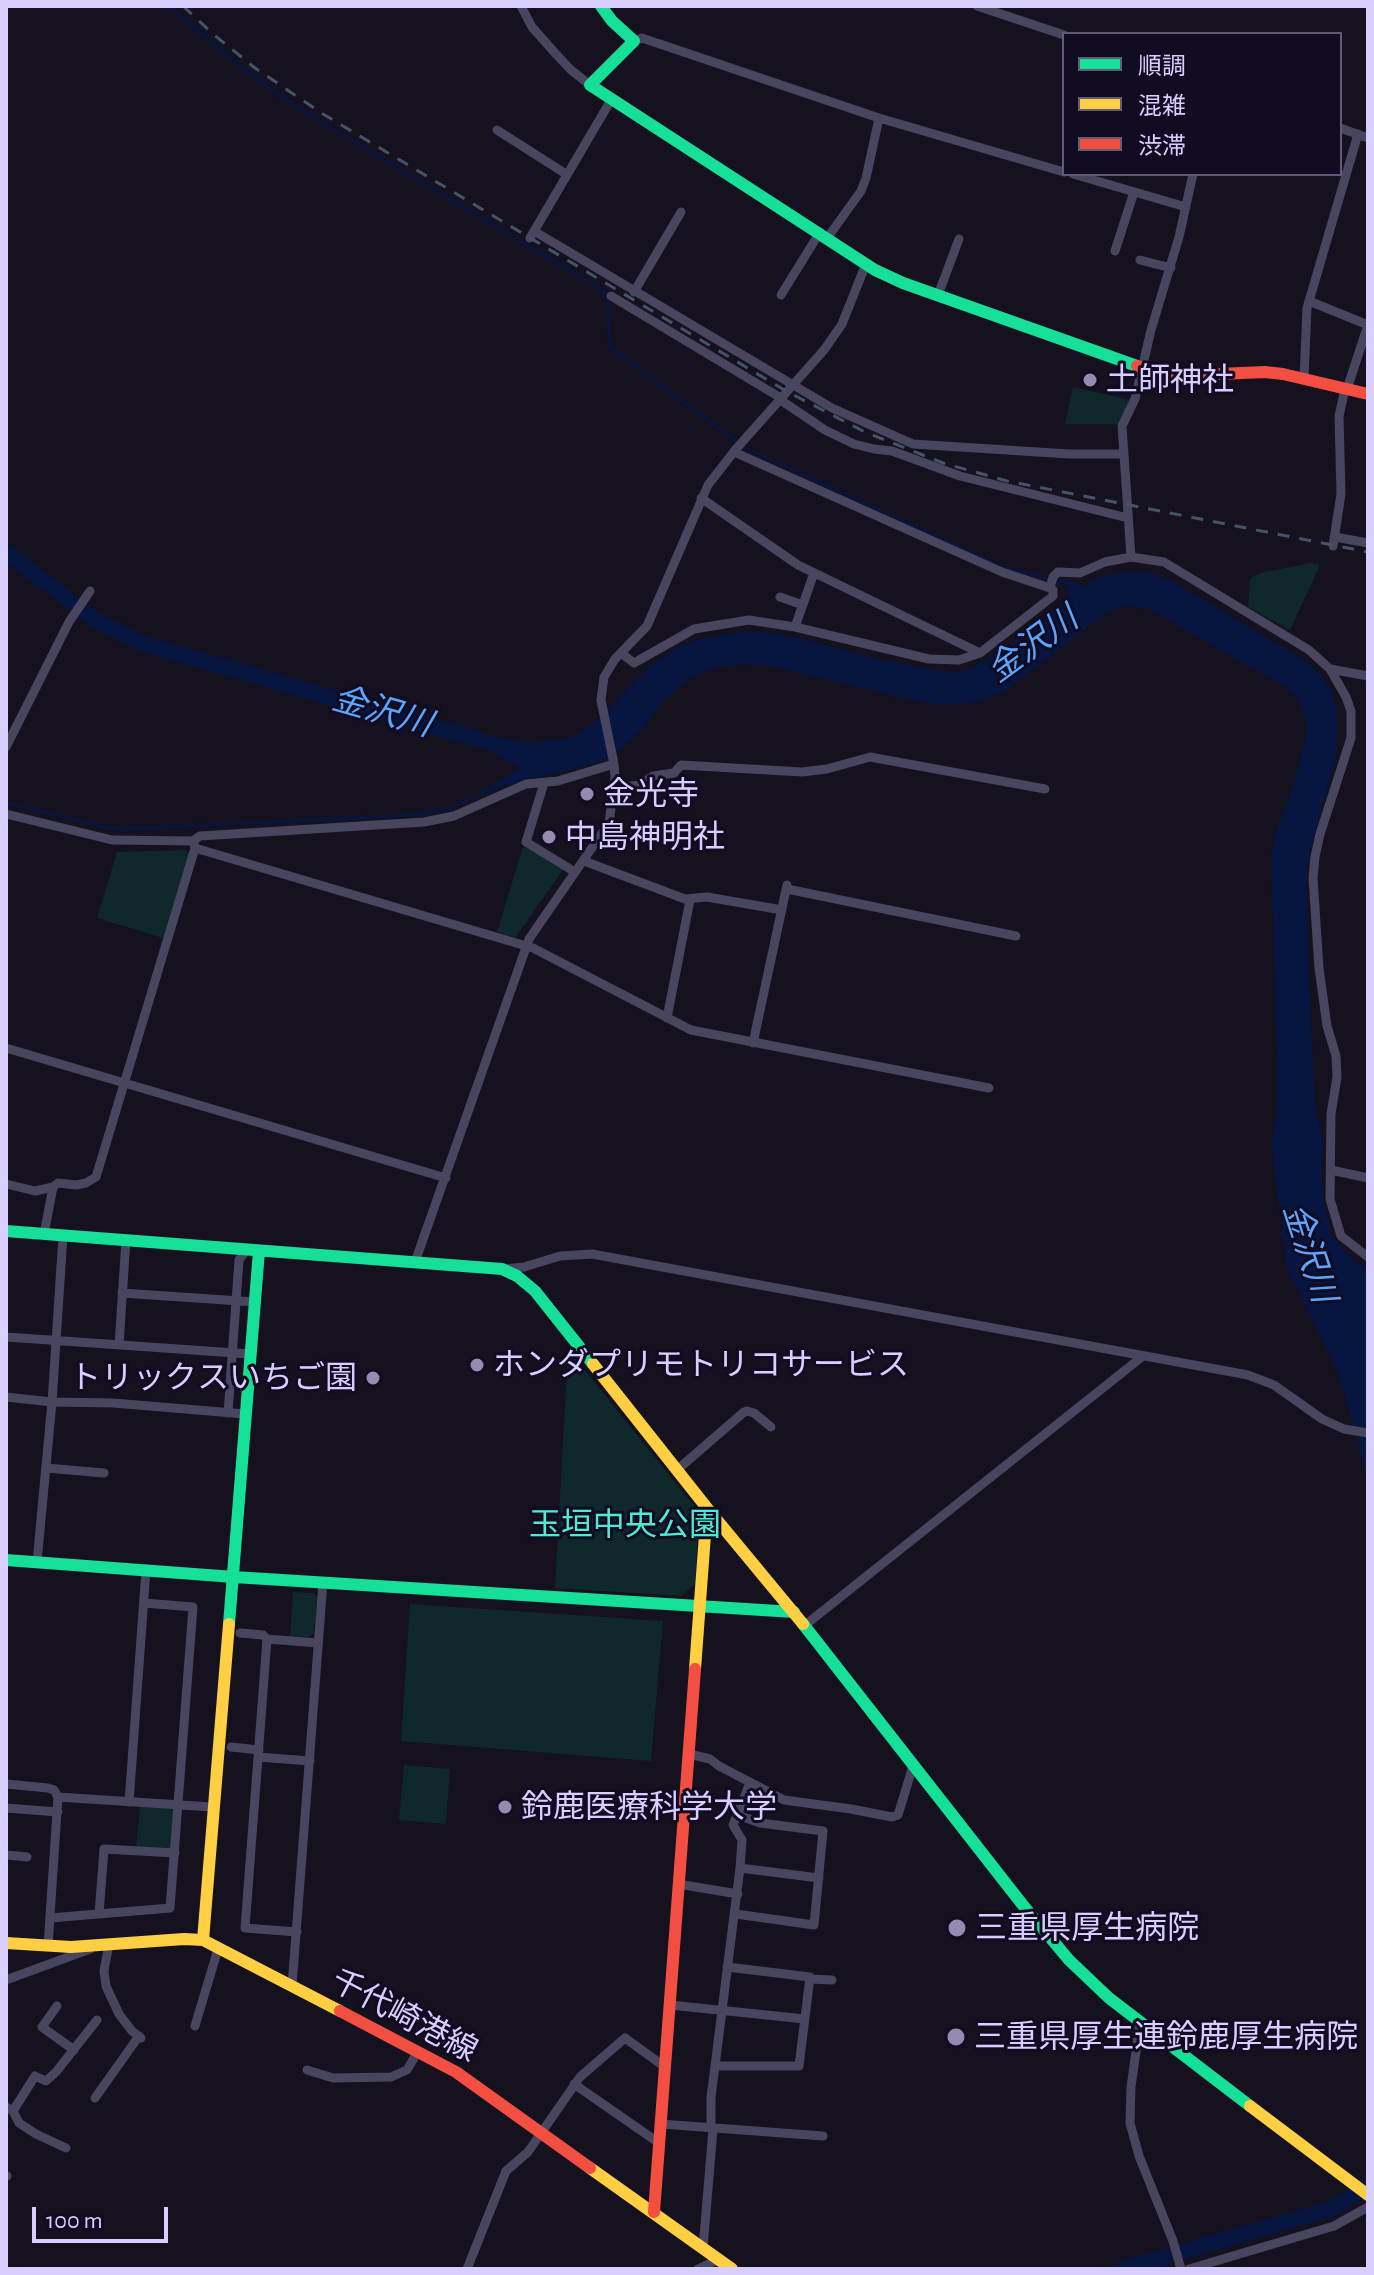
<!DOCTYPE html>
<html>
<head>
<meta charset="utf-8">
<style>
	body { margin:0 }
	#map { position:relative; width:1374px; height:2275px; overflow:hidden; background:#15111e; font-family:"Alegreya Sans","Noto Sans JP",sans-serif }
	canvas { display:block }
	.frame { position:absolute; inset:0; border:8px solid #d8ceff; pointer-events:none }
	.legend { position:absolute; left:1062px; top:32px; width:280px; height:144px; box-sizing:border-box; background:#120c23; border:2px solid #615a7b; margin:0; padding:10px 14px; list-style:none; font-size:24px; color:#d8ceff }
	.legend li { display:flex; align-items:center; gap:16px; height:40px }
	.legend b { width:40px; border:2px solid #615a7b }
	.scale { position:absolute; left:32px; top:2207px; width:136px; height:36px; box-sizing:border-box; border:4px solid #d8ceff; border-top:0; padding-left:10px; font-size:24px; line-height:28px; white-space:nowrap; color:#d8ceff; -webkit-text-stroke:6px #120c23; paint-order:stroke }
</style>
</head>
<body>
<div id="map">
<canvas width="1374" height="2275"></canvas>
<div class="frame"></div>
<ul class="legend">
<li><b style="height:10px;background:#16e098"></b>順調</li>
<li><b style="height:10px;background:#ffcf43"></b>混雑</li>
<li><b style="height:10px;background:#f24e42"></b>渋滞</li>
</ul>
<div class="scale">100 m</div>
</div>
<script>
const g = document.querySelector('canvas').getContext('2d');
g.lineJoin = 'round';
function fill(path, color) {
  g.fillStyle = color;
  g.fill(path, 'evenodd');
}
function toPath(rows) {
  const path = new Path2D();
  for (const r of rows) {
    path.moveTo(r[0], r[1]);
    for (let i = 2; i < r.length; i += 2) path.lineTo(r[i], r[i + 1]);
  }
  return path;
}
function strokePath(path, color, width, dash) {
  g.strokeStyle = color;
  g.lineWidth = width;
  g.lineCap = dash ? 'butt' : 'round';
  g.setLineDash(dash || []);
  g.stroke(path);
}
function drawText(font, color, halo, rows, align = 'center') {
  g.font = font + ' "Alegreya Sans","Noto Sans JP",sans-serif';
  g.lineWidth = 6;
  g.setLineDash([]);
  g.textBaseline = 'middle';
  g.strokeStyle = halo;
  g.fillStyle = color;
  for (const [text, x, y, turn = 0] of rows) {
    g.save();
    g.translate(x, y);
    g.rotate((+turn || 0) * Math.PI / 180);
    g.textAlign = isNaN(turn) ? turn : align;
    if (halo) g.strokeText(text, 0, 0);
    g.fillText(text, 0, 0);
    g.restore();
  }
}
const green = toPath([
	[1073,387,1131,400,1122,424,1065,424],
	[1310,563,1320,565,1290,630,1248,607,1250,580,1252,577,1261,573],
	[523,847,535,851,565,867,515,938,497,932],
	[185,850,189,854,163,938,97,918,117,852],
	[568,1349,699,1512,695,1584,681,1596,555,1588],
	[293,1592,314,1593,317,1597,314,1633,309,1637,290,1636],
	[410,1604,663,1621,651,1761,401,1741],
	[404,1765,450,1769,446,1824,399,1820],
	[140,1806,170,1808,174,1813,172,1846,168,1849,136,1848]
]);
const water = toPath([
	[1126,572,1152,573,1172,581,1303,659,1321,675,1332,691,1337,715,1337,751,1306,867,1310,1005,1315,1104,1323,1144,1321,1185,1329,1226,1332,1236,1354,1261,1368,1269,1368,1479,1344,1391,1335,1367,1287,1269,1274,1172,1272,1145,1277,1106,1277,1057,1271,859,1275,834,1292,789,1306,737,1306,721,1297,698,1284,686,1149,609,1129,606,1117,608,1102,616,1005,691,983,700,965,704,935,704,903,698,767,665,741,664,717,667,691,677,661,703,642,729,617,753,601,761,568,770,482,791,517,770,517,766,458,734,500,737,527,743,570,738,595,722,653,663,676,648,696,640,744,631,766,632,796,637,874,658,948,673,968,670,1013,642,1061,603,1068,596,1067,584,1084,586,1099,577]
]);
const stream = toPath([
	[165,6,174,10,247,72,303,111,607,293,610,348,746,448,1000,566],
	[1008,569,1078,585],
	[6,803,109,828,123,829,416,815,450,808,501,785]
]);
const river = toPath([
	[6,552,95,620,144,644,480,740],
	[1123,2269,1334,2208,1368,2185]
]);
const street = toPath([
	[521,6,532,27,555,53,571,70,590,85],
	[977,6,1064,35],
	[634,41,642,38,879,118,1064,172],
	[1340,128,1368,138],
	[497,130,566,174],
	[1073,174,1186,207],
	[534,231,832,408,913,444,1069,454,1123,454],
	[828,237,861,191,866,178,879,118],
	[530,238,611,100],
	[1115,251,1134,192],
	[1140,260,1171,268],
	[634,292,681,212],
	[781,295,820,232],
	[938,295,959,239],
	[611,296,781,398],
	[1309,301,1368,325],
	[1304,379,1307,308,1358,134],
	[1347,389,1368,325],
	[779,399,825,430,854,444,874,449,892,451,960,476,1128,518],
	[734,452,1002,572,1050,588],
	[701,498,798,565,980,653],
	[1335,537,1368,543],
	[1333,546,1341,494,1339,416,1345,389],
	[1131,557,1122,426,1135,399,1151,330,1179,237,1193,174],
	[780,597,803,605],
	[795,627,814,573],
	[621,653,634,663,694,629,749,620,795,627,929,659,959,660,980,653,1053,596,1053,590,1050,588,1053,577,1058,572,1080,573,1105,562,1131,557,1164,562,1309,650,1330,669,1346,697,1351,711,1351,738,1320,834,1315,857,1313,878,1319,968,1327,1026,1336,1056,1337,1077,1331,1114,1330,1199,1341,1236,1368,1257],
	[1330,669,1368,676],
	[6,747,69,622,90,591],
	[544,783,526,842,575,872],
	[614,788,640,785,653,776,674,773,681,765,802,772,827,769,870,757,1045,789],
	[6,814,112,840,193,841,195,848,533,948,691,1030,989,1088],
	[193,841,200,836,424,822,454,816,526,784,558,781,614,764],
	[584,861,685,899,707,897,782,910],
	[787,889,1016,936],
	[667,1018,690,900],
	[753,1043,787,885],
	[6,1048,446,1178],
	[1331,1170,1368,1178],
	[6,1184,35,1191,53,1187,58,1183,76,1185,86,1183,96,1177,195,848],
	[44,1234,53,1187],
	[415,1262,529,939,609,823,615,777,614,764,601,700,604,677,615,659,647,626,708,485,736,449,824,350,842,324,866,264],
	[505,1269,524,1267,560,1256,592,1254,1248,1375,1274,1385,1322,1419,1344,1429,1368,1433],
	[122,1293,255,1302],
	[6,1337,250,1354],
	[119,1345,126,1240],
	[6,1397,52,1402,113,1403,245,1414],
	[228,1413,239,1260,247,1249],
	[46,1468,104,1473],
	[677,1470,744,1412,747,1411,754,1413,771,1427],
	[37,1562,52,1402,63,1236],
	[804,1626,1143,1356],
	[240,1633,263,1635,267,1639],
	[231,1747,259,1750],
	[689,1754,710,1759,719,1766,784,1800,851,1809,892,1817,898,1815,913,1766],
	[258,1757,310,1761],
	[6,1784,48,1788,54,1790,58,1797],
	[129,1802,146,1570],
	[6,1808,58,1812],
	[6,1855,27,1857],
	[740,1868,819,1878],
	[678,1884,738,1894],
	[99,1914,104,1849,175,1853],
	[736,1914,814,1925,823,1831,760,1823,738,1815],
	[50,1918,170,1908,193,1607,144,1603],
	[297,1932,245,1928,267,1639,318,1643],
	[109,1944,104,1971,106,1986,119,2014,132,2031,141,2038],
	[48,1946,58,1797,212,1807],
	[810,1979,832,1980],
	[6,1980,90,1949],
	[292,1986,323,1582],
	[670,2005,805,2019],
	[57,2006,42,2027,74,2050],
	[1140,2023,1131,2087,1130,2123,1139,2156,1173,2241,1181,2269],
	[195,2026,218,1949],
	[715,2066,740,1868,742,1840,733,1825,750,1783],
	[307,2070,333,2078,391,2077,407,2070,418,2051],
	[574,2084,659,2143],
	[95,2098,139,2036],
	[6,2107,13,2111,19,2123,36,2134,66,2148],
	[13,2111,35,2076,46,2081,56,2072,97,2020],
	[661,2124,823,2136],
	[711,2128,711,2097,715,2066,799,2066,810,1977,727,1967],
	[6,2176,7,2176],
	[703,2248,713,2129],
	[467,2269,506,2171,528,2152,580,2077,625,2038,665,2067],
	[698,2269,719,2259],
	[1189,2269,1334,2226,1368,2207]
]);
const fast = toPath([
	[601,6,612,21,634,41,590,85,875,270,903,283,1137,366],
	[6,1231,502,1269,517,1276,535,1291,593,1364],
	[6,1560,234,1577,794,1612],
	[229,1624,259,1251],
	[803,1624,1022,1904,1069,1960,1109,1998,1250,2106]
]);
const slow = toPath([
	[593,1364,707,1508,803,1624],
	[695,1669,707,1508],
	[203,1940,229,1624],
	[6,1943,71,1947,184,1939,203,1940,340,2011],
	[1250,2106,1368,2195],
	[590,2168,732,2269]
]);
const jam = toPath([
	[1137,366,1171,376,1265,372,1283,374,1368,394],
	[340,2011,456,2072,590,2168],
	[654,2212,695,1669]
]);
const rail = toPath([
	[183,6,213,34,255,68,323,114,786,391,865,432,943,463,1007,481,1368,552]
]);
const markers = [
	[1090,380,8,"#948cb0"],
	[587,794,8,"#948cb0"],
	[549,837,8,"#948cb0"],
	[477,1365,8,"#948cb0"],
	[373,1378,8,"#948cb0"],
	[505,1807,8,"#948cb0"],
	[957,1928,10,"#948cb0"],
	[956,2037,10,"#948cb0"]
];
const poiNames = [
	["土師神社",1106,380],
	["金光寺",603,794],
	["中島神明社",565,837],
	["ホンダプリモトリコサービス",493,1365],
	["トリックスいちご園",357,1378,"right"],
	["鈴鹿医療科学大学",521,1807],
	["三重県厚生病院",975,1928],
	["三重県厚生連鈴鹿厚生病院",974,2037]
];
const parkNames = [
	["玉垣中央公園",625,1525]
];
const streetNames = [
	["千代崎港線",404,2016,28]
];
const waterNames = [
	["金沢川",1033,645,-36],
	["金沢川",382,712,16],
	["金沢川",1309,1253,72]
];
fill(green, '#0f282c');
fill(water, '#061640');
strokePath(stream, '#061640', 3);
strokePath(river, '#061640', 16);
strokePath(street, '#48455f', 9);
strokePath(fast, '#16e098', 12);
strokePath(slow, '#ffcf43', 12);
strokePath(jam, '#f24e42', 12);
strokePath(rail, '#435469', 3, [12, 10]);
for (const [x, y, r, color] of markers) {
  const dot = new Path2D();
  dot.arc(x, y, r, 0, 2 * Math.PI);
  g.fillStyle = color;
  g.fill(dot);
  strokePath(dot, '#120c23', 3);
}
drawText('32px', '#d8ceff', '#120c23', poiNames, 'left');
drawText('32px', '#4fead1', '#120c23', parkNames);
drawText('32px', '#d8ceff', '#120c23', streetNames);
drawText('italic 34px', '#5ca5ff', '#120c23', waterNames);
</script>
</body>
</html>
